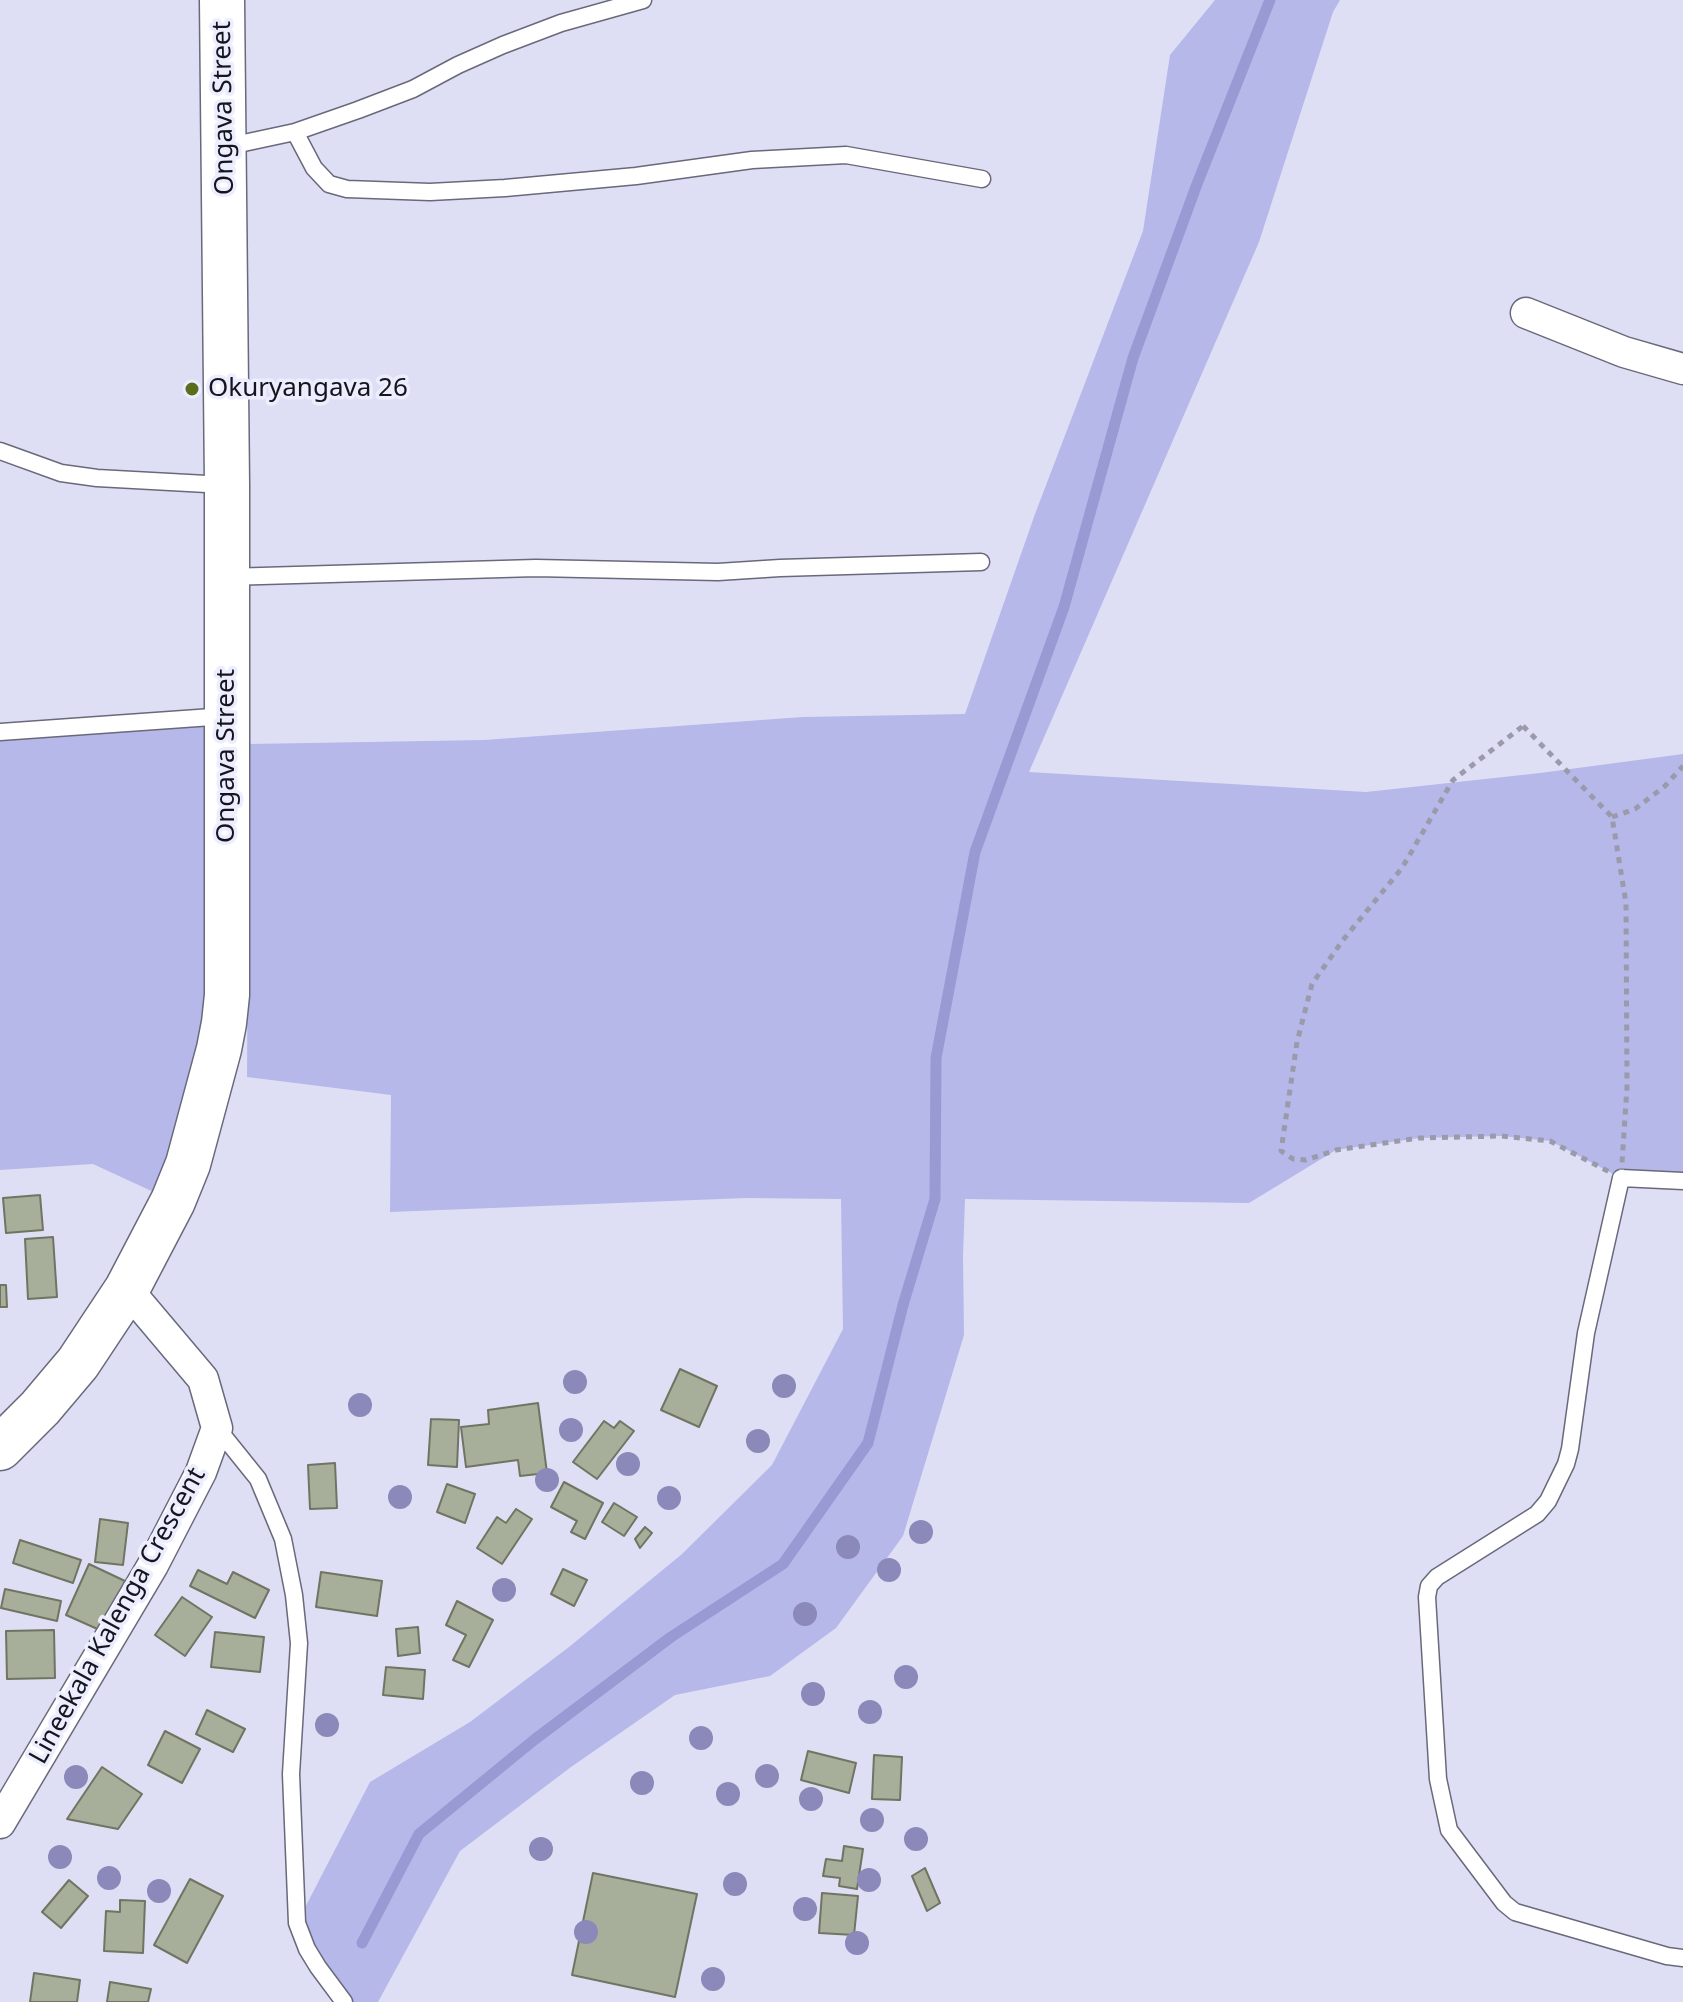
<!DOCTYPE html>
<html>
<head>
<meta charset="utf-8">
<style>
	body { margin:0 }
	canvas { display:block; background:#dedff4 }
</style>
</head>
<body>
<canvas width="1683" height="2002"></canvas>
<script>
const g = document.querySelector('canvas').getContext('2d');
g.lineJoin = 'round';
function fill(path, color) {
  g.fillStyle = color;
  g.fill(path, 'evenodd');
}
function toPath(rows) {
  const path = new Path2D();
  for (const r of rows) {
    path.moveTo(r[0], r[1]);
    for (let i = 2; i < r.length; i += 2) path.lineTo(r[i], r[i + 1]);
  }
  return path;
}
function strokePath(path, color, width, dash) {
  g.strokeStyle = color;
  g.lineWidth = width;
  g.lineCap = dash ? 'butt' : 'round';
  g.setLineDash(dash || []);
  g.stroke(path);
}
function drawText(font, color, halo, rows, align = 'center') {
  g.font = font + ' "Noto Sans",sans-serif';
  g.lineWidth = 7;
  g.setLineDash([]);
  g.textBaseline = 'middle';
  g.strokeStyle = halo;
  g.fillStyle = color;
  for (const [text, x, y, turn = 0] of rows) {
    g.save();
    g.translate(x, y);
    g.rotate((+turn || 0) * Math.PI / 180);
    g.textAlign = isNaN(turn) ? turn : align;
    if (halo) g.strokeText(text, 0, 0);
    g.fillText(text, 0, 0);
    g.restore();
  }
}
const green = toPath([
	[1215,0,1340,0,1333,12,1259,242,1029,772,1366,792,1540,773,1683,754,1683,1181,1621,1178,1550,1141,1501,1136,1419,1138,1336,1150,1249,1203,965,1199,963,1256,964,1335,903,1536,836,1628,770,1676,675,1695,571,1767,460,1851,378,2002,347,2002,297,1923,370,1782,470,1722,569,1647,682,1554,772,1465,843,1329,841,1199,746,1198,390,1212,391,1095,247,1077,249,744,484,740,803,717,965,714,1035,514,1143,231,1170,55],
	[227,716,227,995,173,1201,93,1164,0,1170,0,732]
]);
const stream = toPath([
	[362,1943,419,1834,534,1740,671,1637,783,1564,868,1443,903,1305,935,1199,936,1058,975,852,1064,607,1133,358,1197,184,1270,0]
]);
const building = toPath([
	[40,1195,43,1230,6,1233,3,1198,40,1195],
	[53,1237,57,1297,28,1299,25,1239,53,1237],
	[0,1285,6,1285,7,1307,0,1307,0,1285],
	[680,1369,717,1386,699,1427,661,1410,680,1369],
	[538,1403,547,1473,520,1476,518,1460,466,1467,461,1427,489,1424,488,1410,538,1403],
	[431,1419,459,1420,457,1467,428,1465,431,1419],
	[604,1421,614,1428,620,1421,634,1431,597,1479,573,1462,604,1421],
	[335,1463,337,1508,310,1509,308,1465,335,1463],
	[564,1482,603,1503,585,1539,571,1532,577,1521,551,1507,564,1482],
	[447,1484,475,1494,465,1523,437,1512,447,1484],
	[614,1503,637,1517,624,1536,602,1522,614,1503],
	[516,1509,532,1519,502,1564,477,1548,497,1517,506,1523,516,1509],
	[100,1519,128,1523,123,1565,95,1562,100,1519],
	[645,1527,652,1533,640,1548,635,1539,645,1527],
	[20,1540,81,1560,73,1583,13,1563,20,1540],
	[89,1564,125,1581,105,1625,111,1635,66,1615,89,1564],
	[563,1569,587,1580,574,1606,551,1594,563,1569],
	[198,1570,227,1584,233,1572,269,1590,255,1618,190,1586,198,1570],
	[321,1572,382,1581,377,1616,316,1607,321,1572],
	[5,1589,61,1601,57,1621,1,1608,5,1589],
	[182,1597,212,1617,185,1656,155,1635,182,1597],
	[457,1601,493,1620,469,1667,453,1660,466,1635,446,1625,457,1601],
	[418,1627,420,1653,398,1656,396,1629,418,1627],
	[54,1630,55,1678,7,1679,6,1631,54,1630],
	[215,1632,264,1637,260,1672,211,1667,215,1632],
	[386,1667,425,1670,423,1699,383,1695,386,1667],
	[207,1710,245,1729,233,1752,196,1734,207,1710],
	[165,1731,200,1749,182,1783,148,1765,165,1731],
	[808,1751,856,1763,849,1793,801,1780,808,1751],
	[874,1755,902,1757,900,1800,872,1799,874,1755],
	[102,1767,142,1794,118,1829,67,1819,102,1767],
	[844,1846,863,1849,857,1889,839,1886,840,1878,823,1876,826,1859,842,1861,844,1846],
	[925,1868,940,1903,927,1911,912,1876,925,1868],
	[593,1873,697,1894,675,1997,572,1975,593,1873],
	[190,1879,223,1896,187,1963,154,1945,190,1879],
	[69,1880,88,1896,61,1928,42,1912,69,1880],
	[822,1893,858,1896,854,1935,819,1933,822,1893],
	[120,1900,145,1901,143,1953,104,1951,106,1911,120,1912,120,1900],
	[34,1973,80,1980,77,2002,30,2002,34,1973],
	[110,1982,151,1989,148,2002,107,2002,110,1982]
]);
const path = toPath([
	[1523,726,1612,817,1626,903,1627,1087,1621,1178,1550,1141,1501,1136,1419,1138,1336,1150,1306,1160,1293,1159,1281,1151,1297,1042,1312,984,1343,940,1402,868,1453,780,1523,726],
	[1612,817,1635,809,1665,786,1683,766]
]);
const lane = toPath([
	[295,132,314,168,329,184,347,189,430,192,505,188,636,176,752,160,846,155,982,179],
	[225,147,295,132,358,110,413,89,458,65,503,45,561,23,643,0],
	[0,451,61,473,97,478,225,485],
	[227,577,536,568,718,572,780,568,981,562],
	[0,732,226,716],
	[1683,1181,1621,1178,1586,1333,1570,1449,1566,1464,1548,1501,1537,1514,1437,1577,1429,1586,1427,1597,1438,1779,1449,1830,1504,1903,1515,1912,1667,1956,1683,1958],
	[217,1428,258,1479,283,1539,294,1595,299,1643,291,1774,297,1923,307,1949,318,1967,344,2002]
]);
const street = toPath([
	[1526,313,1624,352,1683,369],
	[0,1823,153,1565,201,1472,217,1428,203,1379,127,1289]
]);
const secondary = toPath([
	[0,1448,40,1408,78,1363,127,1289,173,1201,188,1164,219,1049,224,1023,227,995,227,485,222,0]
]);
const trees = [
	[575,1382],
	[784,1386],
	[360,1405],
	[571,1430],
	[758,1441],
	[628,1464],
	[547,1480],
	[400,1497],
	[669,1498],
	[921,1532],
	[848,1547],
	[889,1570],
	[504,1590],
	[805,1614],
	[906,1677],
	[813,1694],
	[870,1712],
	[327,1725],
	[701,1738],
	[767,1776],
	[76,1777],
	[642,1783],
	[728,1794],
	[811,1799],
	[872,1820],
	[916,1839],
	[541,1849],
	[60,1857],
	[109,1878],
	[869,1880],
	[735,1884],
	[159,1891],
	[805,1909],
	[586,1932],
	[857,1943],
	[713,1979]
];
const markers = [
	[192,389,8,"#5a6d1b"]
];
const streetNames = [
	["Ongava Street",224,108,-91],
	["Ongava Street",227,756,-90],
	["Lineekala Kalenga Crescent",118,1616,-61]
];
const poiNames = [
	["Okuryangava 26",208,389]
];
fill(green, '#b6b8ea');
strokePath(stream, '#999ad4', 11);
fill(building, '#a7ae9a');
strokePath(building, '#6f7562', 2);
strokePath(lane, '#68697b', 19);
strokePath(street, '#68697b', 33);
strokePath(secondary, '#68697b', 47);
strokePath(path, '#9a9aab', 5, [6, 6]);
strokePath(lane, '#fff', 16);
strokePath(street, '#fff', 30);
strokePath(secondary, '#fff', 44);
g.fillStyle = '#8b89b9';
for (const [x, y] of trees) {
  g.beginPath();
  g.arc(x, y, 12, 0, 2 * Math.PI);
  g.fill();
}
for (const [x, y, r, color] of markers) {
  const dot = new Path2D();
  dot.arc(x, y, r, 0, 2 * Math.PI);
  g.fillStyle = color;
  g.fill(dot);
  strokePath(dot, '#ecedfe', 3);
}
drawText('26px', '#15151d', '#ecedfe', streetNames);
drawText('26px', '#15151d', '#ecedfe', poiNames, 'left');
</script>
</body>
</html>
